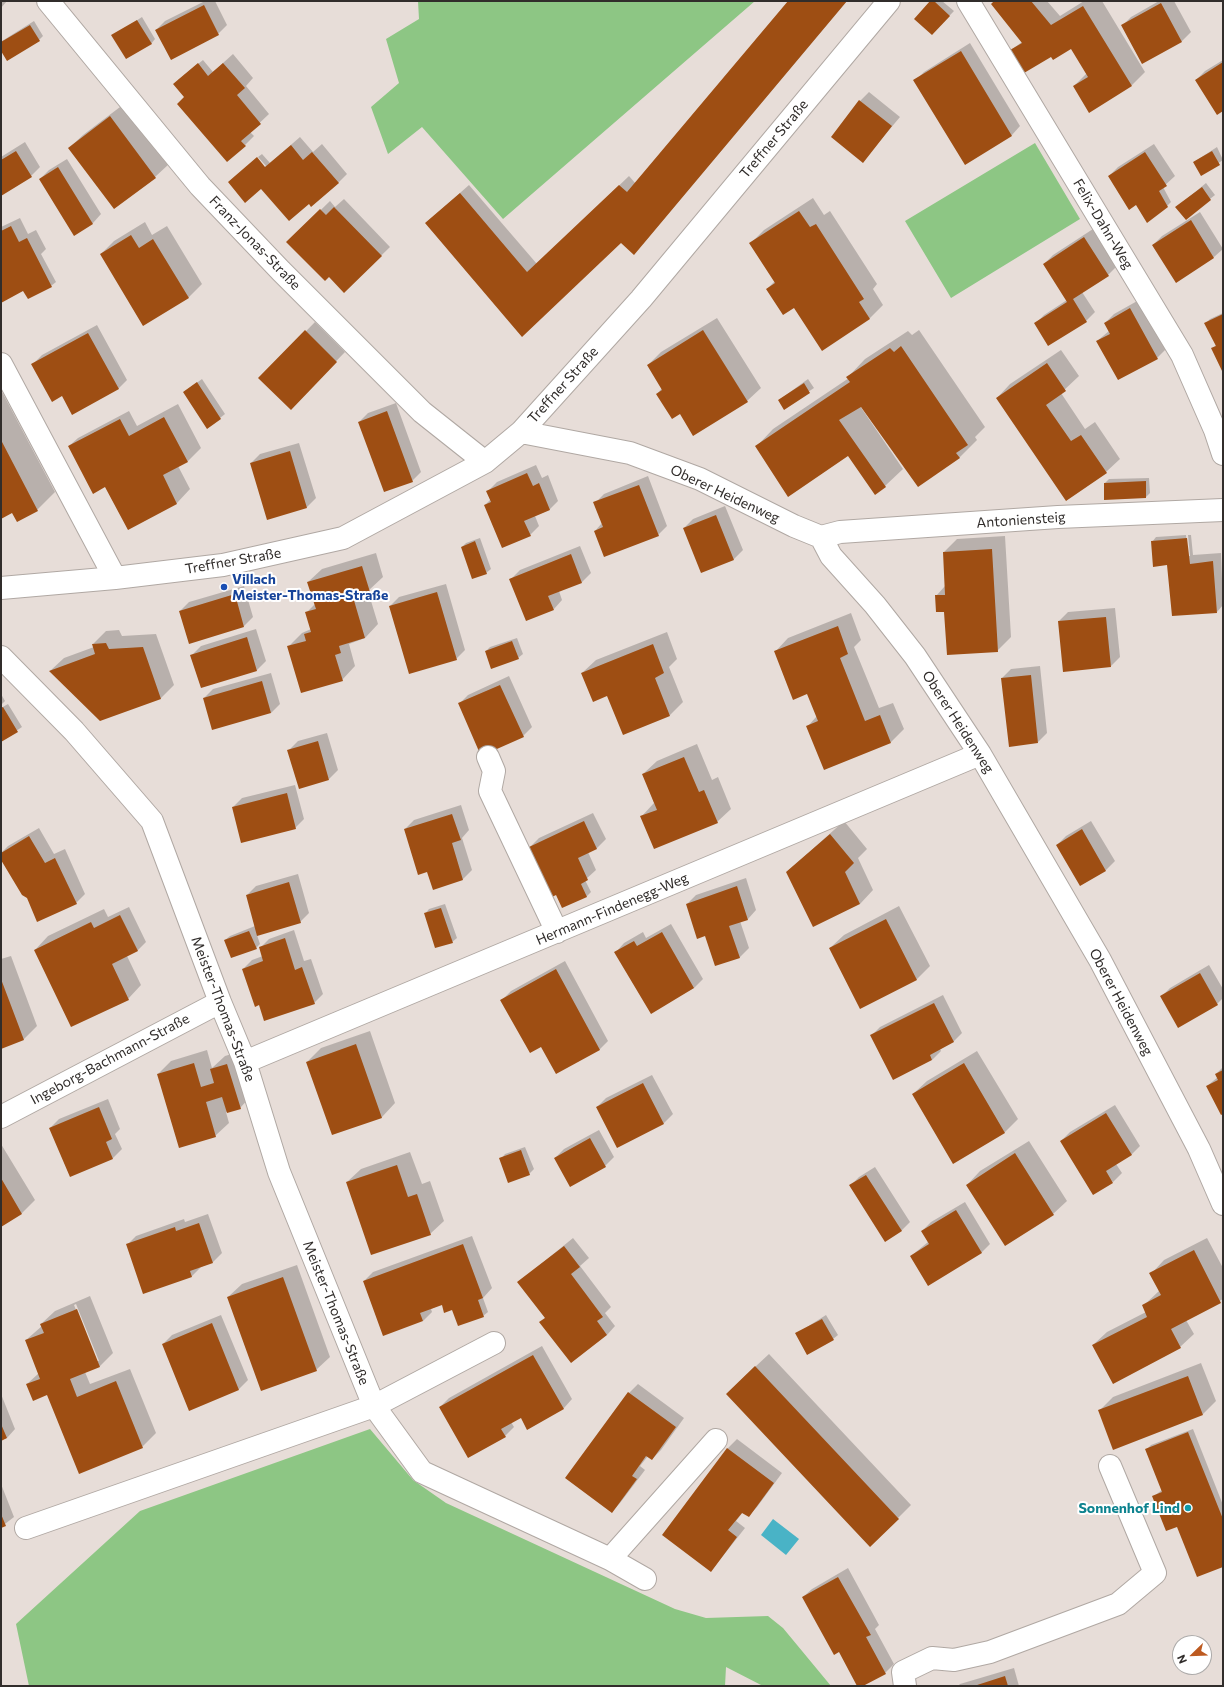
<!DOCTYPE html>
<html>
<head>
<meta charset="utf-8">
<style>
	body { margin:0 }
	#map { position:relative; width:1224px; height:1687px; overflow:hidden; background:#e7ddd8; font-family:Commissioner,sans-serif }
	canvas { display:block }
	.frame { position:absolute; inset:0; border:2px solid #312d2b; pointer-events:none }
	.north { position:absolute; left:1172px; top:1635px; width:40px; height:40px; box-sizing:border-box; background:#fff; border:1px solid #adabaa; border-radius:50%; rotate:247deg; font-size:11px; font-weight:700; line-height:16px; text-align:center; color:#312d2b }
	.north::after { content:''; display:block; margin:auto; width:14px; height:18px; background:#bd5a20; clip-path:polygon(50% 0,100% 100%,50% 72%,0 100%) }
</style>
</head>
<body>
<div id="map">
<canvas width="1224" height="1687"></canvas>
<div class="frame"></div>
<div class="north">N</div>
</div>
<script>
const g = document.querySelector('canvas').getContext('2d');
g.lineJoin = 'round';
function fill(path, color) {
  g.fillStyle = color;
  g.fill(path, 'evenodd');
}
function toPath(rows) {
  const path = new Path2D();
  for (const r of rows) {
    path.moveTo(r[0], r[1]);
    for (let i = 2; i < r.length; i += 2) path.lineTo(r[i], r[i + 1]);
  }
  return path;
}
function strokePath(path, color, width, dash) {
  g.strokeStyle = color;
  g.lineWidth = width;
  g.lineCap = dash ? 'butt' : 'round';
  g.setLineDash(dash || []);
  g.stroke(path);
}
function drawText(font, color, halo, rows, align = 'center') {
  g.font = font + ' Commissioner,sans-serif';
  g.lineWidth = 4;
  g.setLineDash([]);
  g.textBaseline = 'middle';
  g.strokeStyle = halo;
  g.fillStyle = color;
  for (const [text, x, y, turn = 0] of rows) {
    g.save();
    g.translate(x, y);
    g.rotate((+turn || 0) * Math.PI / 180);
    g.textAlign = isNaN(turn) ? turn : align;
    if (halo) g.strokeText(text, 0, 0);
    g.fillText(text, 0, 0);
    g.restore();
  }
}
const green = toPath([
	[418,1,755,1,503,219,422,127,388,154,371,107,399,83,386,39,419,19],
	[1035,143,1080,219,951,298,905,221],
	[370,1429,413,1480,446,1503,675,1609,706,1618,768,1616,783,1628,831,1686,763,1686,726,1667,725,1686,29,1686,16,1624,140,1511]
]);
const water = toPath([
	[773,1519,799,1539,786,1555,761,1535]
]);
const shadow = toPath([
	[1,1,7,1,1,8],
	[205,1,215,1,227,25,218,34,156,30,165,21],
	[789,1,847,1,643,244,621,242,522,336,426,223,469,185,537,264,629,176,636,184],
	[932,1,942,1,954,11,932,34],
	[995,1,1047,1,1060,16,1084,1,1102,1,1145,72,1132,85,1074,86,1087,73,1072,48,1052,55,1011,50,1022,42],
	[1159,1,1174,1,1191,32,1182,41,1142,63,1122,26,1131,17],
	[142,17,155,39,151,44,113,36],
	[34,21,43,36,39,40,1,49,2,41],
	[970,43,1020,126,1012,135,965,163,915,81,924,72],
	[233,54,253,78,246,86,269,114,250,132,254,136,245,145,178,80,203,60,213,72],
	[1223,60,1223,110,1196,80,1205,71],
	[869,92,900,117,863,161,860,101],
	[124,104,169,164,155,177,69,148,83,135],
	[300,137,313,152,322,144,347,174,338,183,264,168,266,166,258,157,262,154,270,163],
	[25,142,40,167,31,176,1,194,1,157],
	[1154,144,1175,176,1163,187,1171,202,1167,206,1136,204,1109,176,1118,167],
	[1217,147,1223,160,1202,174,1194,162],
	[67,159,101,214,93,223,74,234,40,179,49,170],
	[1206,183,1215,195,1186,218,1177,207],
	[813,198,824,215,830,211,877,284,873,289,883,305,870,318,822,349,794,307,767,289,775,281,751,243,764,230],
	[344,199,390,247,344,292,329,276,288,242,330,201,335,207],
	[1200,212,1223,249,1214,257,1176,281,1153,245,1162,236],
	[20,218,28,234,36,230,46,249,41,254,56,282,51,286,28,288,1,301,1,227],
	[145,222,152,235,167,226,202,284,189,297,143,325,101,254,114,241],
	[1093,229,1117,266,1108,275,1082,292,1095,312,1086,321,1035,324,1044,315,1067,300,1044,264,1053,255],
	[1139,300,1166,349,1157,358,1097,341,1109,331,1105,323,1114,314],
	[1223,313,1223,370,1213,348,1216,345,1206,323,1210,319],
	[717,318,761,388,747,401,680,413,657,394,662,388,648,365,661,352],
	[315,322,345,352,291,408,260,378],
	[97,325,127,380,118,389,63,395,33,364,42,355],
	[919,330,985,427,975,437,977,440,960,457,918,486,861,405,860,406,903,469,885,486,875,493,849,455,756,447,773,429,849,378,848,377,865,359,908,331,912,335],
	[1061,350,1079,376,1061,393,1085,429,1095,422,1120,459,1106,472,997,398,1010,384],
	[202,379,225,414,220,418,184,392],
	[808,379,814,388,784,408,779,400],
	[1,390,55,492,37,510,17,520,13,512,1,518],
	[396,403,421,472,412,481,359,422,368,413],
	[178,404,201,448,188,461,178,466,190,489,177,503,128,529,105,486,69,446,78,438,129,411,137,426],
	[299,443,316,498,307,507,268,519,251,463,260,454],
	[536,465,542,478,548,475,558,501,549,510,535,516,539,526,530,535,485,505,491,499,488,491,497,482],
	[648,476,667,526,658,535,595,531,602,523,595,503,604,494],
	[1149,478,1150,493,1146,497,1105,483,1109,479],
	[725,506,743,550,734,559,702,572,684,528,693,519],
	[1186,535,1188,556,1190,556,1188,535,1191,535,1193,555,1221,553,1223,605,1217,612,1168,564,1152,542,1156,537],
	[1005,536,1011,637,997,651,945,611,936,596,945,586,944,552,957,539],
	[480,538,491,569,486,573,462,547,466,543],
	[580,546,591,573,582,582,559,591,562,600,554,609,511,579,520,570],
	[376,553,383,577,368,591,378,624,365,638,349,644,355,666,342,680,289,646,302,633,311,629,306,613,315,604,308,582,322,569],
	[446,584,465,650,456,659,390,606,399,597],
	[244,586,253,617,244,626,189,642,180,611,189,602],
	[1115,608,1120,657,1111,666,1059,621,1068,612],
	[851,613,861,640,854,647,879,708,893,703,904,729,891,742,808,726,817,716,808,693,775,652,788,638],
	[256,629,266,661,257,670,201,687,192,655,201,646],
	[119,630,122,636,156,634,174,685,160,699,50,671,64,658,94,647,93,644,106,631],
	[667,632,677,659,669,667,683,702,670,715,608,695,582,673,596,660],
	[517,638,523,654,518,658,486,651,490,647],
	[1040,666,1047,733,1038,742,1002,678,1011,669],
	[271,673,280,704,271,713,204,698,213,689],
	[509,676,532,727,523,736,459,704,468,695],
	[1,694,5,701,1,705],
	[8,704,22,727,1,741,1,708],
	[327,733,338,770,329,779,289,750,298,741],
	[697,744,712,780,718,777,731,809,717,822,641,817,654,803,643,774,657,761],
	[295,785,304,819,295,828,233,807,242,798],
	[461,805,469,830,462,838,472,870,463,879,434,888,428,871,405,829,414,820],
	[593,813,606,839,597,848,588,852,596,870,585,880,591,892,586,897,556,894,530,847,539,838],
	[844,821,867,849,858,858,873,890,860,904,787,872],
	[1091,821,1115,861,1106,870,1081,885,1057,845,1066,836],
	[39,828,54,854,65,849,85,894,76,903,28,898,1,858,1,853,8,846],
	[298,874,309,913,300,922,257,935,260,944,256,948,225,940,230,936,255,926,247,895,256,886],
	[746,878,756,910,748,919,740,921,749,948,740,957,716,965,706,935,687,904,696,895],
	[445,904,457,938,452,942,425,914,429,909],
	[899,906,930,966,916,980,830,948,844,935],
	[129,907,146,942,137,951,127,956,141,985,128,999,35,950,48,936,104,909,108,917],
	[671,924,703,979,694,988,651,1012,616,952,624,943,643,932,646,938],
	[294,930,304,961,311,959,323,994,314,1003,260,1004,243,969,252,960,263,956,260,948,269,939],
	[11,956,37,1026,24,1039,1,1047,1,959],
	[565,961,608,1041,599,1050,541,1046,502,1000,511,991],
	[1209,965,1223,989,1223,998,1217,1004,1178,1026,1161,997,1170,988],
	[943,995,962,1033,953,1042,940,1049,941,1051,932,1060,871,1036,880,1027],
	[370,1031,395,1103,382,1117,333,1134,307,1062,321,1048],
	[207,1050,212,1068,225,1056,241,1051,253,1094,240,1108,226,1112,229,1123,215,1136,158,1074,171,1061],
	[977,1051,1018,1119,1004,1133,913,1094,927,1081],
	[1223,1067,1223,1113,1207,1086,1218,1077,1216,1074],
	[652,1075,673,1114,664,1123,617,1147,597,1107,606,1098],
	[108,1099,120,1129,115,1134,122,1149,113,1158,70,1176,50,1128,59,1119],
	[1115,1105,1140,1146,1131,1155,1116,1164,1122,1173,1113,1182,1061,1141,1070,1132],
	[599,1130,614,1157,605,1166,555,1158,564,1149],
	[1029,1141,1067,1201,1053,1214,967,1185,980,1171],
	[1,1144,35,1200,22,1213,1,1226],
	[525,1147,534,1169,529,1174,501,1159,505,1154],
	[410,1152,422,1184,430,1181,444,1221,430,1234,347,1182,361,1169],
	[875,1167,910,1222,901,1231,850,1186,859,1177],
	[965,1202,990,1244,981,1253,911,1256,928,1242,922,1231,931,1222],
	[208,1214,222,1253,213,1262,201,1267,192,1276,144,1293,127,1245,136,1236,184,1219,185,1222],
	[472,1236,492,1288,483,1298,488,1312,483,1316,453,1310,442,1304,431,1309,432,1312,423,1321,364,1281,373,1272],
	[573,1238,589,1258,580,1266,611,1307,605,1313,615,1326,607,1335,541,1322,546,1317,519,1282],
	[1207,1238,1223,1268,1223,1299,1186,1320,1194,1334,1180,1347,1093,1345,1107,1332,1146,1312,1143,1306,1159,1291,1151,1274,1164,1260],
	[297,1265,330,1357,316,1370,228,1297,242,1284],
	[90,1296,113,1353,100,1366,85,1372,90,1384,130,1369,156,1433,142,1447,27,1384,39,1373,26,1340,42,1326,41,1324,55,1311],
	[76,1304,99,1361,97,1361,74,1305],
	[221,1315,248,1380,239,1389,190,1409,163,1344,172,1335],
	[826,1315,838,1335,833,1339,796,1334],
	[542,1346,572,1399,564,1408,528,1429,521,1417,511,1422,514,1427,505,1436,440,1407,449,1398],
	[769,1354,911,1505,898,1518,741,1380],
	[1201,1363,1216,1401,1203,1414,1099,1411,1113,1397],
	[638,1384,684,1418,661,1450,652,1459,648,1456,640,1466,645,1470,620,1503,612,1512,629,1393],
	[1,1394,15,1429,7,1438,1,1440],
	[1193,1429,1223,1505,1223,1566,1177,1526,1154,1496,1162,1490,1147,1449,1151,1445],
	[737,1439,782,1473,757,1507,748,1516,743,1512,736,1521,745,1528,711,1571,663,1535,728,1448],
	[1,1484,14,1517,1,1527],
	[848,1568,879,1625,875,1629,894,1664,885,1673,861,1686,858,1686,839,1651,803,1597,812,1589],
	[1014,1668,1019,1686,958,1686,960,1684]
]);
const building = toPath([
	[788,1,847,1,634,255,621,243,522,337,425,223,460,193,527,272,619,185,627,192],
	[930,1,934,1,950,16,932,35,914,19],
	[994,1,1031,1,1051,25,1083,6,1132,86,1089,113,1073,86,1088,77,1071,49,1053,60,1051,57,1024,73,1010,50,1022,43,991,4],
	[1161,3,1182,42,1142,64,1121,25],
	[204,5,219,35,171,60,155,30],
	[137,20,152,44,126,59,111,35],
	[30,25,40,41,7,61,1,51,1,42],
	[961,51,1012,136,965,165,913,80],
	[1223,62,1223,111,1217,115,1195,80],
	[198,63,208,76,223,63,245,88,237,95,261,124,241,141,246,146,227,162,177,104,184,97,173,84],
	[859,100,892,126,863,163,831,137],
	[110,116,156,178,114,209,68,148],
	[291,145,303,160,312,152,339,183,311,207,309,204,289,221,261,189,245,203,228,182,257,157,265,167],
	[16,151,32,177,1,196,1,160],
	[1212,151,1220,165,1201,176,1193,162],
	[1145,152,1167,186,1159,191,1168,207,1147,223,1136,205,1129,210,1108,176],
	[58,167,93,224,74,236,39,179],
	[1202,187,1211,200,1186,220,1175,207],
	[334,207,382,256,344,293,329,277,325,281,286,242,320,209,326,215],
	[799,211,810,227,816,224,864,299,859,302,870,319,822,351,794,308,783,315,766,289,775,283,749,243],
	[1191,220,1214,258,1176,283,1152,245],
	[11,226,19,242,27,238,52,287,28,299,23,291,1,303,1,231],
	[131,235,139,248,153,239,189,298,143,326,100,254],
	[1084,237,1109,276,1073,299,1087,322,1048,346,1034,323,1067,302,1043,264],
	[1130,308,1158,359,1118,380,1096,341,1110,334,1104,323],
	[1223,314,1223,373,1211,348,1216,346,1204,323],
	[305,330,337,362,291,410,258,378],
	[703,330,748,402,693,436,680,414,672,419,656,394,662,390,647,365],
	[88,333,119,389,72,415,62,396,52,402,31,364],
	[901,346,968,445,956,453,960,458,918,487,861,407,839,420,886,487,875,495,848,456,788,497,755,446,850,382,846,377,890,348,894,352],
	[1047,363,1066,391,1046,405,1071,441,1081,435,1107,473,1066,501,996,398],
	[197,382,221,419,207,429,183,392],
	[804,383,810,393,784,410,778,400],
	[387,411,413,482,384,492,358,422],
	[164,417,188,462,163,475,177,504,128,530,105,487,93,494,68,446,120,419,129,436],
	[1,440,38,511,17,522,12,513,1,519],
	[290,451,307,508,267,520,250,463],
	[527,473,533,486,539,483,550,510,524,521,531,536,502,548,484,505,491,502,486,491],
	[1146,481,1146,498,1104,500,1104,483],
	[639,485,659,536,604,557,594,531,603,527,593,502],
	[716,515,734,560,701,573,683,528],
	[1187,538,1190,564,1213,561,1217,613,1172,616,1167,565,1153,567,1151,541],
	[475,541,487,574,472,579,461,547],
	[992,549,998,652,947,655,944,612,936,612,935,595,945,595,943,552],
	[571,554,582,583,548,596,554,610,526,621,509,579],
	[362,566,370,592,353,597,365,638,339,646,341,653,335,655,343,681,301,693,287,646,306,641,304,634,311,632,305,612,316,609,307,582],
	[437,592,457,660,409,674,389,606],
	[235,594,244,627,189,644,179,611],
	[1106,617,1111,667,1063,672,1058,621],
	[838,626,848,654,840,658,865,721,880,715,891,743,824,770,806,726,818,721,807,694,793,700,774,651],
	[247,637,257,671,201,688,190,655],
	[512,641,519,659,491,669,485,651],
	[106,643,109,649,143,647,161,699,100,721,49,671,95,654,92,644],
	[653,644,664,673,655,678,670,716,623,735,607,696,593,702,581,673],
	[1031,675,1038,743,1009,747,1001,678],
	[262,681,271,713,212,730,203,698],
	[500,685,524,737,481,756,458,703],
	[3,707,18,732,1,742,1,708],
	[318,741,329,780,299,789,287,750],
	[684,757,699,792,704,790,718,823,654,849,640,816,657,810,642,774],
	[287,793,296,829,241,843,232,807],
	[452,814,461,840,452,843,463,880,433,890,427,872,418,875,404,829],
	[584,821,597,849,578,858,588,880,581,884,587,897,562,908,556,895,552,897,529,847],
	[1082,829,1106,871,1080,886,1056,845],
	[830,834,854,863,845,872,860,904,813,927,786,872],
	[29,836,45,863,55,858,77,904,37,922,27,898,22,895,1,860,1,853],
	[289,882,301,923,257,936,246,895],
	[737,886,748,920,729,926,740,958,715,966,705,936,697,939,686,904],
	[441,908,453,943,435,948,424,913],
	[120,915,138,951,112,964,129,1000,71,1027,34,950,91,922,94,928],
	[886,919,917,980,860,1009,829,948],
	[249,931,257,949,231,958,224,940],
	[662,932,694,988,651,1014,614,952,634,941,637,946],
	[285,938,295,970,302,967,315,1004,264,1021,259,1005,255,1007,242,969,263,961,259,947],
	[556,969,600,1050,556,1074,541,1047,530,1053,500,1000],
	[1200,973,1218,1005,1178,1028,1160,996],
	[1,979,24,1040,1,1049],
	[934,1003,954,1042,930,1055,932,1060,893,1080,870,1035],
	[356,1044,382,1118,332,1135,306,1062],
	[194,1063,201,1087,214,1083,210,1069,227,1064,241,1109,227,1113,222,1097,206,1102,216,1137,179,1148,157,1074],
	[964,1063,1005,1133,953,1164,912,1094],
	[1223,1070,1223,1114,1221,1115,1206,1086,1218,1080,1215,1074],
	[643,1083,664,1124,617,1148,596,1107],
	[99,1107,112,1139,106,1142,113,1159,70,1177,49,1128],
	[1106,1113,1132,1155,1106,1171,1113,1183,1093,1195,1060,1141],
	[590,1138,606,1167,570,1187,554,1158],
	[521,1150,530,1175,508,1183,499,1158],
	[1015,1153,1054,1215,1005,1246,966,1185],
	[397,1165,408,1197,417,1194,431,1235,371,1255,346,1182],
	[866,1175,902,1231,885,1242,849,1185],
	[1,1178,22,1214,1,1227],
	[956,1210,982,1253,928,1286,910,1256,929,1244,921,1231],
	[199,1223,213,1263,190,1271,192,1277,143,1294,126,1244,175,1227,176,1231],
	[463,1244,483,1298,478,1300,484,1317,458,1326,452,1310,444,1313,442,1305,420,1313,423,1321,383,1336,363,1281],
	[564,1246,580,1267,571,1274,603,1317,597,1321,607,1335,571,1363,539,1322,545,1318,517,1282],
	[1194,1250,1221,1303,1171,1329,1181,1348,1113,1384,1092,1345,1147,1317,1142,1305,1161,1295,1149,1273],
	[283,1277,317,1371,261,1391,227,1297],
	[77,1309,100,1367,70,1379,77,1397,116,1381,143,1448,79,1474,47,1395,33,1401,26,1384,40,1379,25,1340,44,1333,40,1324],
	[822,1319,834,1340,807,1355,795,1333],
	[212,1323,239,1390,189,1411,162,1344],
	[533,1355,564,1409,527,1430,521,1418,501,1429,506,1437,468,1458,439,1407],
	[755,1366,899,1519,870,1547,726,1394],
	[1188,1376,1203,1415,1113,1450,1098,1410],
	[628,1392,676,1427,652,1460,646,1456,632,1476,637,1479,612,1513,565,1478],
	[1,1424,7,1438,1,1441],
	[1188,1432,1223,1519,1223,1567,1197,1577,1177,1527,1166,1531,1152,1496,1162,1492,1145,1449],
	[727,1448,774,1483,749,1517,742,1513,728,1530,737,1537,711,1572,662,1535],
	[1,1514,6,1526,1,1528],
	[838,1577,871,1635,866,1637,886,1674,863,1686,857,1686,839,1652,834,1655,802,1597],
	[1005,1676,1008,1686,974,1686]
]);
const minor = toPath([
	[48,1,200,186,281,271,422,412,485,462],
	[968,1,1182,355,1215,430,1223,454],
	[1,364,115,578],
	[521,432,630,453,700,479,794,526,821,537,831,556,875,605,915,656,980,754,1100,960,1199,1149,1223,1204],
	[821,537,840,532,1058,517,1223,510],
	[1,588,115,578,223,565,343,538,485,462,521,432,641,299,889,1],
	[1,657,74,731,152,821,220,1002,245,1062,279,1172,374,1406,422,1472,610,1559,645,1579],
	[488,757,494,771,490,791,557,932],
	[245,1062,980,754],
	[1,1117,220,1002],
	[26,1528,374,1406,494,1343],
	[610,1559,716,1440],
	[905,1686,903,1672,932,1658,954,1660,990,1652,1118,1604,1155,1573,1110,1466]
]);
const markers = [
	[224,587,4,"#1a4fb4"],
	[1188,1508,4,"#0f9aa8"]
];
const streetNames = [
	["Treffner Straße",774,139,-50],
	["Felix-Dahn-Weg",1103,224,59],
	["Franz-Jonas-Straße",255,243,46],
	["Treffner Straße",563,385,-48],
	["Oberer Heidenweg",725,494,25],
	["Antoniensteig",1021,520,-4],
	["Treffner Straße",233,561,-10],
	["Oberer Heidenweg",958,722,57],
	["Hermann-Findenegg-Weg",612,909,-23],
	["Oberer Heidenweg",1121,1002,62],
	["Meister-Thomas-Straße",223,1009,69],
	["Ingeborg-Bachmann-Straße",110,1059,-28],
	["Meister-Thomas-Straße",336,1313,68]
];
const transitNames = [
	["Villach",232,579],
	["Meister-Thomas-Straße",232,595]
];
const cultureNames = [
	["Sonnenhof Lind",1180,1508]
];
fill(green, '#8dc684');
fill(water, '#49b3c6');
fill(shadow, '#0003');
fill(building, '#9e4e13');
strokePath(minor, '#b0a8a3', 24);
strokePath(minor, '#fff', 22);
for (const [x, y, r, color] of markers) {
  const dot = new Path2D();
  dot.arc(x, y, r, 0, 2 * Math.PI);
  g.fillStyle = color;
  g.fill(dot);
  strokePath(dot, '#fff', 1.5);
}
drawText('14px', '#312d2b', '#fff', streetNames);
drawText('bold 14px', '#164399', '#fff', transitNames, 'left');
drawText('bold 14px', '#0d838f', '#fff', cultureNames, 'right');
</script>
</body>
</html>
